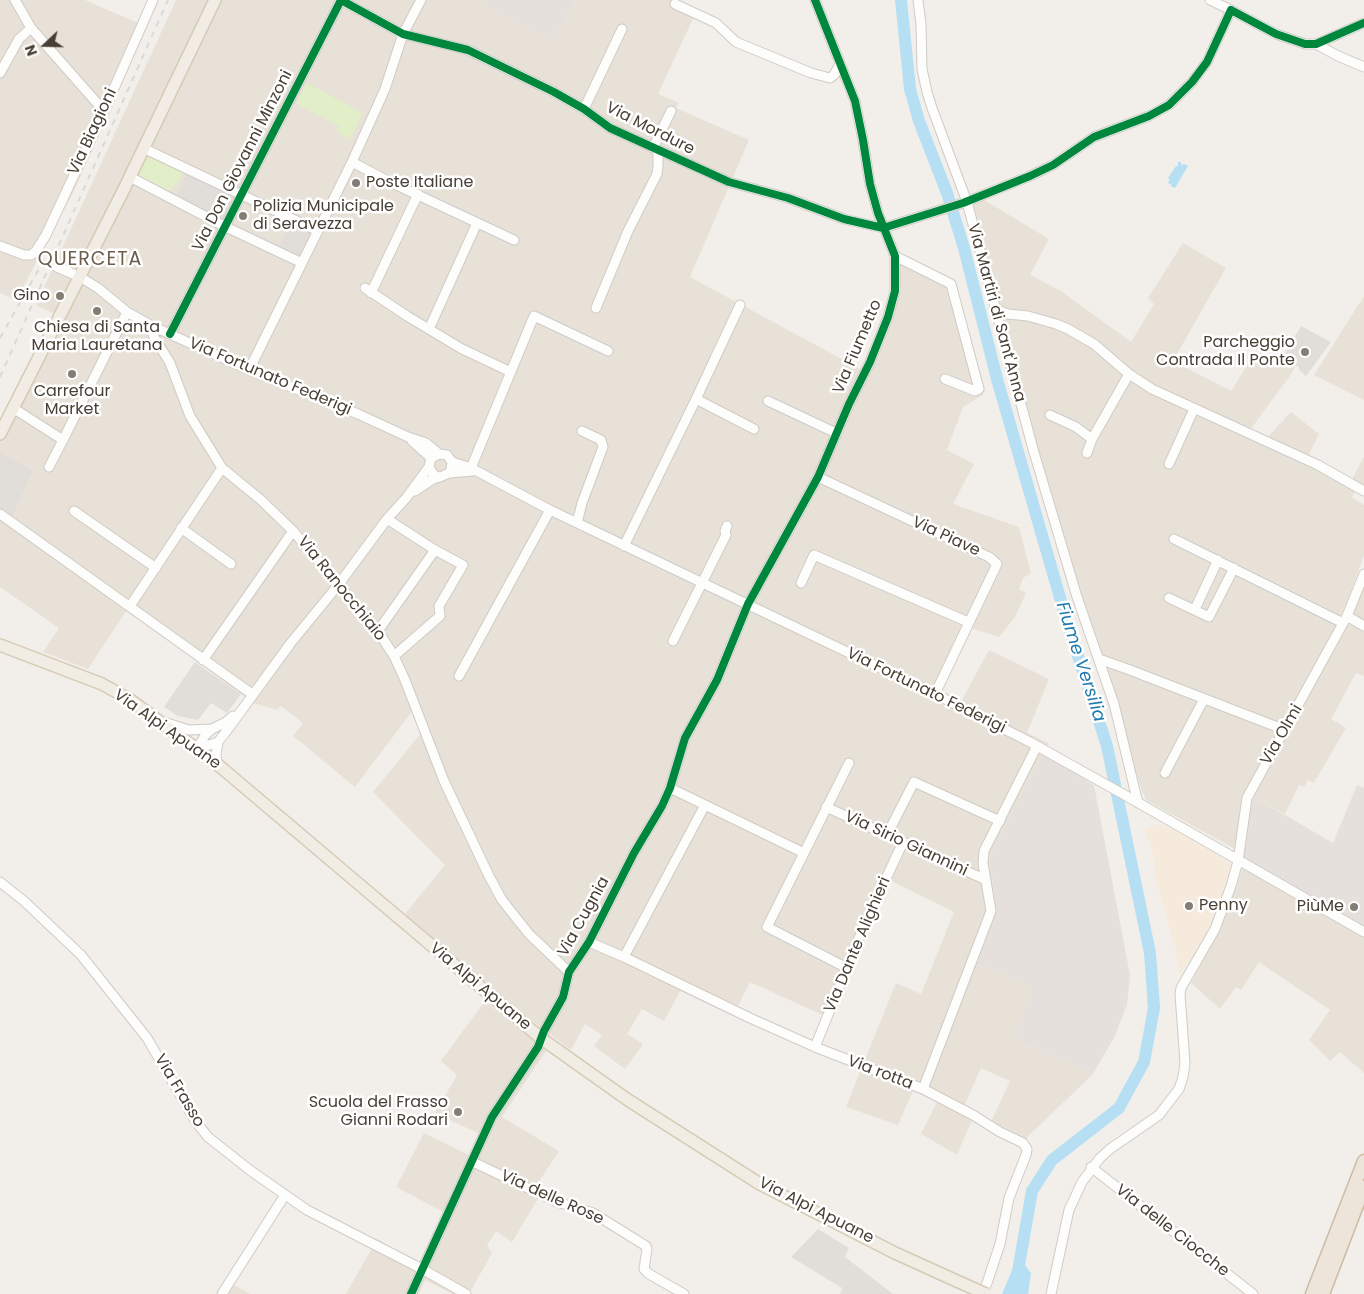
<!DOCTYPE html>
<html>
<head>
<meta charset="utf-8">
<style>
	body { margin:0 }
	#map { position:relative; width:1364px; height:1294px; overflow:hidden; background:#f2efea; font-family:Poppins,sans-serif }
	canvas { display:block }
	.north { position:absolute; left:20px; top:20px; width:50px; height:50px; -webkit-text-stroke:4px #fff; paint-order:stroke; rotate:249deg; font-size:14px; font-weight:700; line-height:20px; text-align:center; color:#494035 }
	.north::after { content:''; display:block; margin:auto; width:18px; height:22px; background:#494035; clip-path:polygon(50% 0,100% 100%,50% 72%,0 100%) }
</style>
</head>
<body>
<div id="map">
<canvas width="1364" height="1294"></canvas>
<div class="north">N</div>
</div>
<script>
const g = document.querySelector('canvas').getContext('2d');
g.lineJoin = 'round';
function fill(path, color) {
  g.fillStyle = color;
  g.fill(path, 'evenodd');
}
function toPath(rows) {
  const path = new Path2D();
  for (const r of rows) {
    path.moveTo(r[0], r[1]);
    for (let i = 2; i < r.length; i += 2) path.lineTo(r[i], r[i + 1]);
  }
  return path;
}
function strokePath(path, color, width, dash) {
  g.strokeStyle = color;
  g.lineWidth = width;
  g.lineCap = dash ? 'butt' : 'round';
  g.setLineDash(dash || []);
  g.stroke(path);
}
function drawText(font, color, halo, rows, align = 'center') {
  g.font = font + ' Poppins,sans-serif';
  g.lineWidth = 5;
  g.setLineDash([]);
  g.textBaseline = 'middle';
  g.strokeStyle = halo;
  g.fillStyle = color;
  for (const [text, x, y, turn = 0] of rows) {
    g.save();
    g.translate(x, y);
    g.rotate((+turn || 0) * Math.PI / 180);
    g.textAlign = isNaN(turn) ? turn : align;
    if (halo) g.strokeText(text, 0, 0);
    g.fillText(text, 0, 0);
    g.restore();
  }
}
const residential = toPath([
	[0,0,85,0,147,27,73,193,16,300,0,293],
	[176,0,483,0,482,4,553,42,575,0,675,0,697,10,658,94,679,103,676,108,749,140,690,277,862,370,889,307,893,285,891,260,887,246,955,284,983,395,963,407,947,450,974,464,953,504,1019,527,1031,573,1023,578,1019,589,1026,593,1015,617,999,637,971,628,941,690,961,702,989,650,1049,679,1027,733,1049,743,989,857,997,908,976,964,1034,988,1013,1038,1092,1075,1019,1145,988,1128,1010,1081,981,1068,962,1111,973,1118,957,1155,921,1134,937,1102,913,1091,898,1125,846,1107,896,983,921,994,954,912,883,877,825,1016,750,982,733,1016,680,991,664,1021,642,1009,627,1034,643,1044,625,1069,594,1046,602,1035,585,1024,571,1050,492,991,405,914,445,865,373,792,421,733,413,710,355,787,293,736,303,723,281,706,277,710,253,703,195,660,126,611,88,669,43,652,59,628,0,587,0,423,55,314,36,305],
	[981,198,1049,239,1030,275,1061,291,1131,342,1154,304,1148,298,1183,243,1226,268,1173,361,1231,391,1256,352,1281,361,1294,369,1292,373,1247,434,1305,462,1355,491,1352,498,1364,505,1364,555,1348,599,1334,629,1277,735,1255,772,1244,796,1238,842,1235,849,1146,800,1141,788,1130,753,1119,705,1094,640,1038,459,971,211,974,201],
	[1364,296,1364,400,1314,375],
	[1291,412,1319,434,1308,456,1267,438],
	[1364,457,1364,487,1352,479],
	[1364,587,1364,676,1356,673,1331,719,1346,728,1314,783,1308,780,1304,787,1299,785,1285,814,1254,797,1260,780,1279,748,1291,731],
	[1243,867,1364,937,1364,1073,1340,1052,1330,1061,1309,1040,1330,1010,1259,962,1241,990,1236,987,1220,1009,1191,983,1212,944,1233,897],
	[485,1001,546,1051,502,1117,559,1151,536,1186,543,1190,512,1242,496,1231,487,1245,492,1253,469,1294,452,1294,425,1280,419,1294,346,1294,377,1239,421,1265,445,1213,396,1187,424,1133,471,1156,480,1134,435,1113,457,1075,441,1061],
	[227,1281,250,1294,219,1294]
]);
const commercial = toPath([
	[1156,823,1174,830,1229,862,1231,866,1211,924,1199,948,1179,974,1176,951,1156,881,1152,849,1144,831]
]);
const industrial = toPath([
	[483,0,575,0,553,42,481,4],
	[1043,754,1094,785,1130,975,1127,1005,1114,1038,1092,1075,1013,1038,1033,988,976,964,997,908,989,857],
	[1357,785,1364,788,1364,928,1242,857,1248,813,1254,797,1333,843]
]);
const green = toPath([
	[307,83,363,113,350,139,337,132,339,126,296,104],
	[149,157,183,173,177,184,166,192,139,179,138,176,146,158]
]);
const parking = toPath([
	[187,173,234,196,223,219,176,196],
	[291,222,313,233,300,259,278,248],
	[1301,326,1331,342,1306,376,1300,371,1298,366,1295,366,1294,369,1281,361],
	[0,453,33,470,12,517,0,509],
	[195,662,241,694,227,713,211,703,198,720,178,716,164,707],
	[818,1229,849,1248,845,1257,893,1294,840,1294,842,1288,791,1257]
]);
const water = toPath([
	[1178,162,1181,162,1181,165,1184,164,1188,166,1175,188,1171,186,1171,184,1167,183,1170,180,1168,178,1176,166,1178,166],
	[1018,1256,1031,1273,1028,1294,1002,1294]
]);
const river = toPath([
	[901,0,910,89,919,121,947,193,964,248,997,379,1067,622,1107,746,1150,953,1154,1008,1144,1062,1119,1108,1052,1160,1032,1191,1014,1294]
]);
const minor = toPath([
	[15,0,31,28,104,111],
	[918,0,921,24,922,69,927,92,932,108,967,202,1033,449,1077,597,1114,704,1138,803],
	[1210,0,1231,10],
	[675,4,716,23,736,42,811,73,830,78,834,75,840,64],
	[1316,44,1338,56,1364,67],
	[0,73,19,39,31,28],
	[584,109,622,29],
	[143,148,318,231],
	[653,148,671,111],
	[352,162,388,181,514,240],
	[130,177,224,226,302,263],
	[0,246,24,255,31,255,36,251,46,235,104,111,153,0],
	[895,256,951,284,979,389,975,391,945,379],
	[57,267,80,277,98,288,127,312,150,325,249,370,358,414,408,437,426,443,439,454],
	[365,288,407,316,462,349,511,372],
	[371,293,418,194],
	[596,308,628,231,657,174,658,166,658,150],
	[994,309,1008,314,1028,316,1056,324,1068,329,1094,344,1129,374,1152,389,1318,465,1364,491],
	[150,325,154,337,170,363,190,416,222,468,261,500,293,531,378,631,394,656,405,680,444,781,489,876,502,900,529,934,569,972],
	[429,329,477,223],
	[170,334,341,0,403,34,468,50,554,92,584,109,610,128,729,182,788,198,844,219,883,228,963,203,1030,176,1053,165,1094,137,1149,116,1169,105,1192,82,1207,62,1231,10,1276,34,1305,44,1316,44,1364,23],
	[249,370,352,162,385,89,403,34,421,0],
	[696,399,754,429],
	[768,401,836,433],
	[13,408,63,440,127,312],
	[1050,415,1076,427,1092,439],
	[412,441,431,458],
	[1087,453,1092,439,1129,374],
	[452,462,471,468,550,510,935,694,1030,742,1130,798,1364,932],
	[1169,464,1194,409],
	[49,467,63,440],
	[471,468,534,316,608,351],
	[449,473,451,470,452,462,447,455,439,454,431,458,429,467,433,474,436,476,440,477,449,473,473,471],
	[818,477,989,557,997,564,935,694],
	[415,491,433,479,440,477],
	[74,511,156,568],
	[0,514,252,694],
	[387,519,435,550,463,565,439,606,440,616,394,656],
	[577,523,582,503,603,447,601,440,582,431],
	[181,528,231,564],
	[1174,539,1343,623],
	[624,546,696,399,740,305],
	[801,583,814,555,968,622],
	[1169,598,1209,617,1234,568],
	[130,606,222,468],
	[1195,609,1218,560],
	[1347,616,1364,626],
	[378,631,435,550],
	[673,641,726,535,725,531,727,526],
	[1099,659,1130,670,1285,730],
	[203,660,293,531],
	[459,676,550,510],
	[164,722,189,730,212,729,226,722,233,716],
	[197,749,218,742,228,729,290,644,339,584,387,519,407,497,429,467],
	[197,749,206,734,212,729],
	[217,764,216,755,218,742],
	[1165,773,1204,699],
	[670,788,804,853],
	[826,807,986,880],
	[887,835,914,782,1000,821],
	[0,882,24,901,81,955,147,1038,196,1122,208,1137,251,1171,307,1210,422,1269,466,1294],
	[589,942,624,957,750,1018,815,1047,923,1089,973,1115,1000,1132,1023,1143,1027,1149,1026,1155,1009,1198,1000,1244,987,1283,982,1294],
	[624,957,705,805],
	[847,968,767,927,849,763],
	[815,1047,864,926,903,842],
	[923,1089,991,911,983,863,984,851,1037,746],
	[473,1162,557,1202,593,1213,646,1246,647,1249,644,1269,649,1274,684,1294],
	[1091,1167,1253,1294],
	[222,1294,285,1195],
	[411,1294,492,1117,538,1047,544,1031,563,997,569,972,589,942,634,853,662,806,670,788,685,738,717,680,748,604,818,477,849,404,870,362,888,317,895,291,895,256,878,213,870,184,863,140,855,101,815,0],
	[1051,1294,1069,1210,1082,1182,1100,1158,1110,1149,1159,1115,1179,1089,1183,1077,1185,1063,1180,994,1181,988,1215,929,1231,886,1238,861,1247,798,1347,616,1364,574]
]);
const major = toPath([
	[0,434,125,187,215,0],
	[0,645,102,684,129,699,217,764,542,1039,628,1100,760,1184,895,1253,959,1282]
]);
const highway = toPath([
	[1312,1294,1364,1161],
	[1323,1294,1364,1187]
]);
const rail = toPath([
	[0,338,49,251],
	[0,377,168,0]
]);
const majorBridge = toPath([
	[959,1282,986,1294]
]);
const cycleway = toPath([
	[170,334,341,0,403,34,468,50,554,92,584,109,610,128,729,182,788,198,844,219,883,228,963,203,1030,176,1053,165,1094,137,1149,116,1169,105,1192,82,1207,62,1231,10,1276,34,1305,44,1316,44,1364,23],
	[411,1294,492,1117,538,1047,544,1031,563,997,569,972,589,942,634,853,662,806,670,788,685,738,717,680,748,604,818,477,849,404,870,362,888,317,895,291,895,256,878,213,870,184,863,140,855,101,815,0]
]);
const markers = [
	[356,183,5,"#847d74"],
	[243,216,5,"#847d74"],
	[60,296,5,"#847d74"],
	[97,311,5,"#847d74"],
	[1305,352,5,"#847d74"],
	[72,374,5,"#847d74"],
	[1189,906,5,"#847d74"],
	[1354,907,5,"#847d74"],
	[458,1112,5,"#847d74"]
];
const streetNames = [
	["Via Mordure",650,129,27],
	["Via Biagioni",93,132,-65],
	["Via Don Giovanni Minzoni",243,161,-63],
	["Via Martiri di Sant'Anna",996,313,75],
	["Via Fiumetto",858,347,-67],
	["Via Fortunato Federigi",270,377,23],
	["Via Piave",946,537,25],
	["Via Ranocchiaio",341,589,51],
	["Via Fortunato Federigi",926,691,26],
	["Via Alpi Apuane",167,730,35],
	["Via Olmi",1282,735,-60],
	["Via Sirio Giannini",906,844,25],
	["Via Cugnia",584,917,-61],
	["Via Dante Alighieri",858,945,-67],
	["Via Alpi Apuane",480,987,40],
	["Via rotta",880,1073,21],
	["Via Frasso",179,1091,59],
	["Via delle Rose",552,1198,24],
	["Via Alpi Apuane",816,1211,27],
	["Via delle Ciocche",1172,1231,38]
];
const poiNames = [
	["Poste Italiane",366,183,"left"],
	["Polizia Municipale",253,207,"left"],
	["di Seravezza",253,225,"left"],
	["Gino",50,296],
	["Chiesa di Santa",97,328,"center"],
	["Maria Lauretana",97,346,"center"],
	["Parcheggio",1295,343],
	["Contrada Il Ponte",1295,361],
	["Carrefour",72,392,"center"],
	["Market",72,410,"center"],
	["Penny",1199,906,"left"],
	["PiùMe",1344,907],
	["Scuola del Frasso",448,1103],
	["Gianni Rodari",448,1121]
];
const waterNames = [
	["Fiume Versilia",1080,662,72]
];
const quarterNames = [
	["QUERCETA",90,260]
];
fill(residential, '#e7e1d7');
fill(commercial, '#f6eadc');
fill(industrial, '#e5e0db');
fill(green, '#e2eec7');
fill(parking, '#e1deda');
fill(water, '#b6dff4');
strokePath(river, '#b6dff4', 12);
strokePath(minor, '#cfcbc6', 11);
strokePath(major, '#d6cab5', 14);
strokePath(highway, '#cdbba2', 15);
strokePath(minor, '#fdfdfc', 9);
strokePath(major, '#f1ece4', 11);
strokePath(highway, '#ede5d9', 12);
strokePath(rail, '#d9d9d8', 2, [6, 6]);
strokePath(majorBridge, '#d6cab5', 14, []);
strokePath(majorBridge, '#f1ece4', 11);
strokePath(cycleway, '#00873e', 8);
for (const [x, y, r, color] of markers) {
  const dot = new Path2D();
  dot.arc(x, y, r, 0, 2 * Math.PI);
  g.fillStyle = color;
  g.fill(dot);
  strokePath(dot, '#fff', 2);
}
drawText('16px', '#494035', '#fff', streetNames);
drawText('16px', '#494035', '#fff', poiNames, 'right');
drawText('italic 18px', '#207baf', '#fff', waterNames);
g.letterSpacing = '1px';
drawText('19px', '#6d5d4b', '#fff', quarterNames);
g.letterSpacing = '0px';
</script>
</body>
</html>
